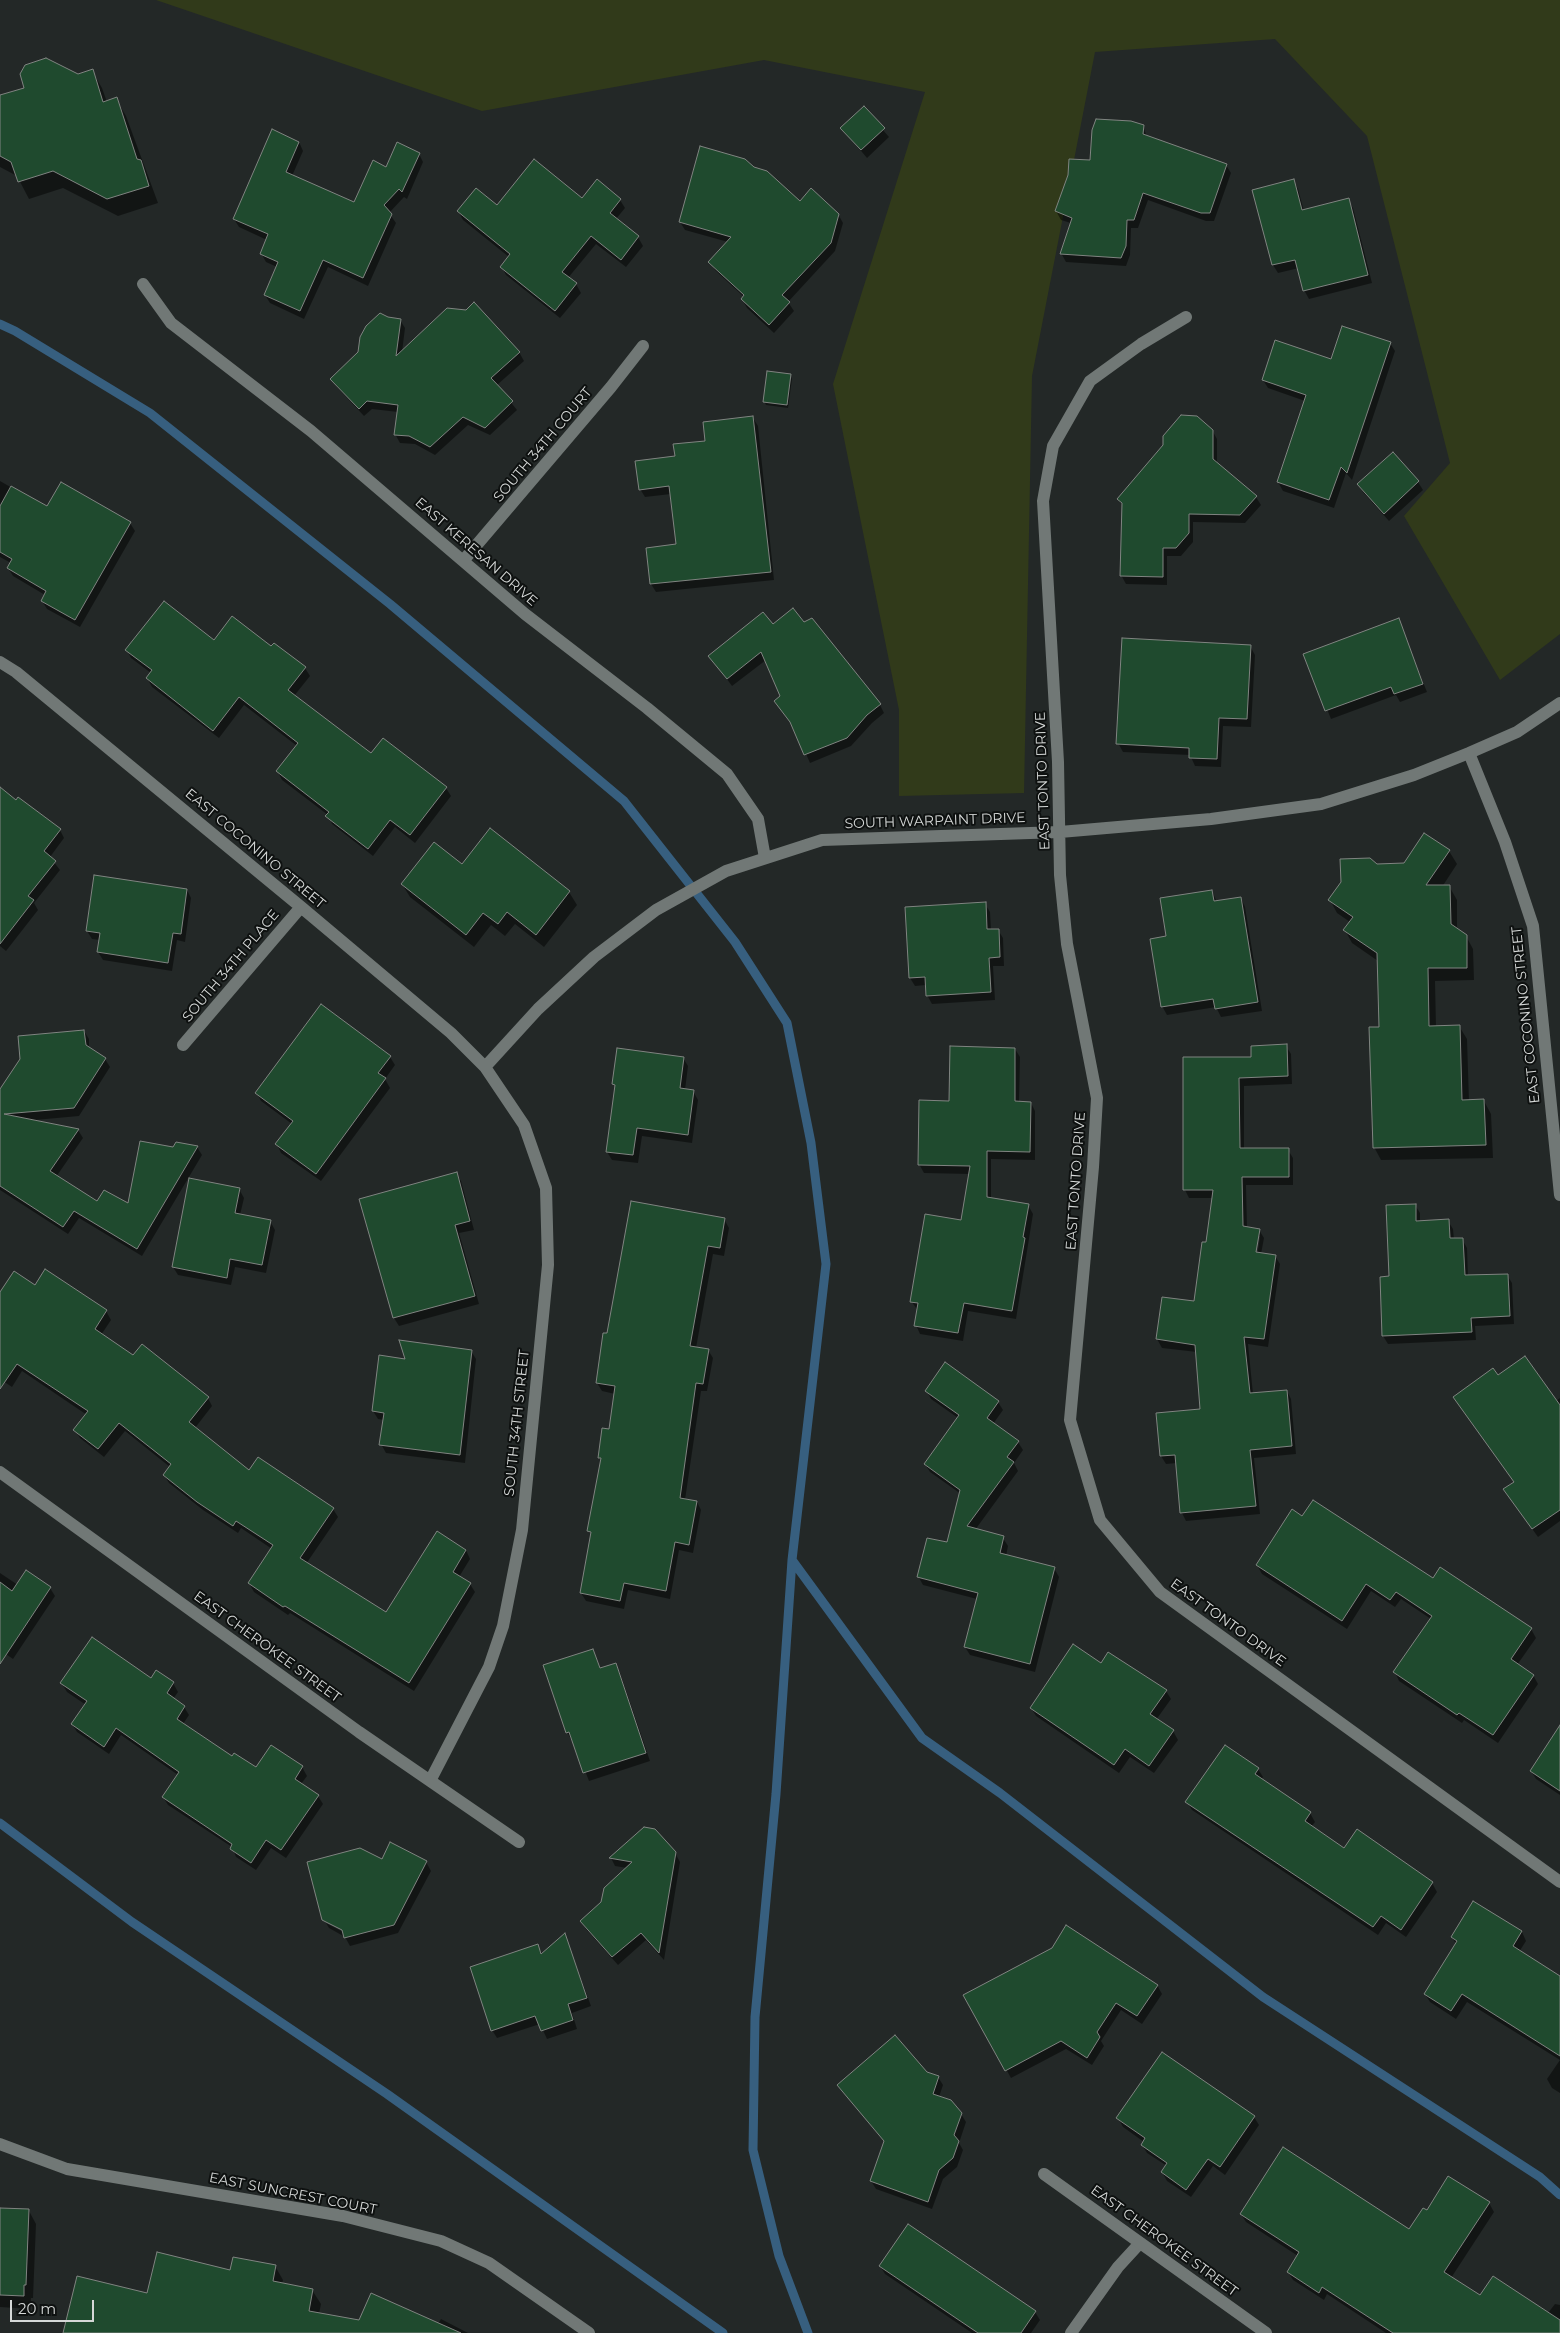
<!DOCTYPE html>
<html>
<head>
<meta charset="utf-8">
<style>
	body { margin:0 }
	#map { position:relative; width:1560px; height:2333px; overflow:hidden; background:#232827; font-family:Montserrat,sans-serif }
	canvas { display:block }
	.scale { position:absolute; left:10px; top:2300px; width:84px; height:22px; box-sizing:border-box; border:2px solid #d5d8d7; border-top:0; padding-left:6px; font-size:15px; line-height:18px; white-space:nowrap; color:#d5d8d7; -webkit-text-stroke:4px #0e1110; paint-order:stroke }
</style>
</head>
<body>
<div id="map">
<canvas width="1560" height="2333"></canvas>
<div class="scale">20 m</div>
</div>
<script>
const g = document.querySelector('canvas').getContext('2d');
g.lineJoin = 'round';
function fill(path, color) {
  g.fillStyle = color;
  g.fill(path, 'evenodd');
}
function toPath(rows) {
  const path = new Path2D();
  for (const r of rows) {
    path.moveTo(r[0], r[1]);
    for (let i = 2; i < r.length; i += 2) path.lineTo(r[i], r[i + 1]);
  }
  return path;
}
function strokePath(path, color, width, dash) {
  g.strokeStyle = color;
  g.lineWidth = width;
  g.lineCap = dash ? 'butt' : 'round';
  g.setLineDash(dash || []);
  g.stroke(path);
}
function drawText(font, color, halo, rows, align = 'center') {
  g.font = font + ' Montserrat,sans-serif';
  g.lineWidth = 4;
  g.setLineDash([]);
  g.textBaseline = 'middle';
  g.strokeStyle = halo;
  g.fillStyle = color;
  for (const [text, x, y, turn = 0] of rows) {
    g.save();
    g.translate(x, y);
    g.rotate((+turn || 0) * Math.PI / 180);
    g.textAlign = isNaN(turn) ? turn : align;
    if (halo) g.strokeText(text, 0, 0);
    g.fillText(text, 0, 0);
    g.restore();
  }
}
const green = toPath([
	[156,0,1560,0,1560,634,1500,680,1404,516,1450,463,1367,136,1275,39,1095,52,1032,376,1024,793,899,796,899,710,833,384,925,92,764,60,482,111]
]);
const shadow = toPath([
	[92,71,102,88,107,102,116,99,126,116,158,203,118,216,63,188,29,199,17,176,0,167,0,97],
	[864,108,889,137,867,158,842,128],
	[1143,126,1147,137,1226,165,1231,173,1214,221,1206,221,1148,200,1138,228,1131,228,1130,255,1126,266,1066,262,1061,253,1071,223,1061,220,1056,211,1091,162],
	[299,142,303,151,292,176,354,204,386,168,419,154,423,162,407,199,404,197,389,213,396,223,368,286,328,267,304,319,270,303,265,295,277,267,266,262,261,253,267,240,239,227,234,219],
	[754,168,800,203,838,214,843,223,835,251,788,302,794,311,774,333,747,308,742,299,744,297,715,270,710,262,728,242,685,230,680,222],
	[1294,181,1298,189,1304,211,1348,200,1353,208,1372,283,1309,299,1304,290,1299,268,1278,273,1273,265,1254,191],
	[620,200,625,208,616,219,638,237,643,246,626,267,596,244,568,278,576,284,581,293,560,318,506,275,502,267,509,257,463,220,458,211,497,207],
	[388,318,400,320,405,328,402,352,519,352,524,361,497,385,517,410,490,435,468,425,435,455,415,444,400,443,395,434,398,412,372,409,364,416,337,387,332,379,360,353],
	[1390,343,1395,351,1352,480,1346,473,1334,508,1283,491,1278,482,1305,401,1268,388,1263,380],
	[790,375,792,379,788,408,766,405,764,401],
	[753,418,758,426,774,580,656,592,651,584,647,549,677,545,671,494,645,497,640,489,676,458],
	[1212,430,1217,439,1217,464,1256,497,1261,505,1245,523,1193,522,1193,542,1181,556,1167,556,1167,585,1126,584,1121,575,1123,506,1118,499],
	[1392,454,1418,482,1423,490,1389,521,1363,492,1358,484],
	[0,481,47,508,130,523,135,531,80,627,47,609,42,601,45,595,13,576,8,568,11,563,0,557],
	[1398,620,1427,692,1400,702,1396,695,1331,719,1305,654],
	[773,625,880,705,884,713,872,723,851,746,810,763,794,726,775,701,781,697,766,660,732,686,710,656],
	[214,641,271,648,305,668,310,676,294,696,372,755,446,788,451,796,415,843,395,827,373,856,332,824,328,815,282,780,278,772,297,746,244,705,219,738,152,687,147,678,151,673,131,658,127,650],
	[1250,646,1255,655,1251,727,1223,726,1221,767,1195,766,1190,755,1123,752,1118,743],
	[0,794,16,801,60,830,64,838,50,857,60,870,34,903,38,910,6,951,0,946],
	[490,830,569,892,577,905,544,947,515,924,505,936,491,925,474,947,410,897,402,884,462,865],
	[1449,851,1457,864,1442,887,1449,886,1457,900,1457,930,1466,936,1473,949,1474,980,1435,981,1436,1027,1459,1026,1467,1039,1469,1101,1484,1101,1491,1114,1493,1158,1381,1160,1374,1147,1380,1028,1378,961,1352,943,1345,930,1350,922,1337,913,1330,900,1377,865,1405,864],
	[187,890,191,898,185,942,177,940,172,971,103,960,98,952,100,940,92,939,87,931],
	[1212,891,1217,902,1241,898,1245,907,1262,1011,1221,1017,1216,1007,1167,1015,1162,1006,1167,938],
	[985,904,990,912,991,930,998,930,1003,938,1004,966,993,966,995,1000,932,1004,927,995,926,985,915,986,910,978],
	[84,1031,89,1039,89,1049,105,1059,110,1067,79,1116,35,1120,78,1130,83,1138,56,1177,97,1203,128,1205,197,1147,202,1155,142,1256,79,1218,68,1234,0,1190,0,1091],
	[1286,1046,1291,1054,1292,1084,1244,1086,1244,1150,1288,1150,1293,1158,1293,1185,1246,1185,1247,1228,1259,1230,1264,1238,1261,1254,1275,1256,1280,1264,1268,1347,1248,1344,1253,1394,1287,1391,1291,1399,1296,1454,1254,1458,1260,1514,1186,1521,1182,1513,1177,1463,1166,1464,1161,1456,1202,1410,1197,1352,1162,1348,1157,1339,1195,1302,1207,1244,1213,1198,1189,1198,1185,1190,1184,1058,1252,1058],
	[1257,1236,1260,1236,1257,1258,1254,1258],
	[1015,1049,1020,1057,1019,1102,1031,1103,1035,1111,1035,1160,991,1159,991,1199,1028,1205,1033,1214,1016,1319,968,1311,963,1341,920,1334,916,1325,918,1311,912,1302,962,1222,970,1174,924,1173,919,1164,951,1102],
	[390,1057,395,1065,385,1079,390,1088,321,1181,281,1153,277,1144,292,1124,261,1101,257,1093],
	[683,1058,688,1066,685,1090,693,1091,698,1100,692,1143,642,1136,638,1163,612,1160,607,1152,616,1089,614,1084],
	[456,1173,461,1181,474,1230,459,1233,479,1304,399,1326,394,1318,361,1200],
	[239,1189,244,1198,240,1215,270,1221,275,1230,266,1273,235,1267,231,1285,178,1275,173,1267],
	[1415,1205,1420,1213,1420,1222,1448,1221,1453,1229,1454,1240,1462,1239,1467,1248,1468,1277,1507,1275,1512,1283,1514,1324,1475,1326,1476,1340,1388,1344,1383,1336,1391,1277],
	[724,1219,729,1228,724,1256,713,1254,696,1348,708,1350,713,1358,707,1391,701,1391,685,1500,697,1502,701,1510,693,1553,679,1550,670,1599,628,1590,624,1609,586,1601,581,1593,592,1536,589,1531,602,1462,599,1458,610,1431,615,1394,602,1391,597,1383,608,1335],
	[46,1270,106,1311,111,1320,101,1335,133,1357,208,1398,212,1406,195,1428,249,1472,333,1509,338,1517,306,1564,387,1614,466,1550,470,1559,459,1577,470,1584,475,1592,414,1691,290,1613,288,1615,254,1592,249,1583,272,1549,241,1528,238,1533,203,1510,169,1483,164,1475,170,1467,125,1431,104,1457,80,1438,75,1430,87,1415,22,1371,12,1387,0,1379,0,1294,35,1286],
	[471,1351,476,1359,465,1463,386,1453,381,1444,384,1420,378,1419,373,1411,406,1360],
	[927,1391,998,1402,1003,1410,993,1424,1018,1442,1023,1450,1014,1463,1018,1471,975,1530,1003,1538,1008,1546,1006,1556,1054,1568,1059,1577,1035,1672,970,1655,965,1647,977,1599,923,1585,918,1576,948,1544,961,1494,930,1472,925,1464,958,1418,931,1399],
	[1454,1398,1556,1401,1560,1398,1560,1521,1538,1537,1510,1498,1515,1483],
	[1302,1518,1433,1579,1531,1629,1536,1638,1517,1665,1533,1675,1538,1684,1498,1743,1464,1720,1462,1723,1399,1681,1395,1672,1431,1619,1401,1599,1395,1607,1371,1591,1347,1629,1262,1574,1257,1565],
	[0,1573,18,1585,50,1588,55,1596,13,1659,0,1650],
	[593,1650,601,1669,615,1664,620,1673,650,1761,589,1781,573,1740,572,1741,567,1732],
	[1101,1664,1166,1691,1171,1699,1156,1720,1173,1731,1178,1740,1154,1773,1130,1757,1119,1773,1036,1716,1031,1708],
	[151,1679,173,1683,178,1692,173,1699,184,1707,189,1715,183,1724,232,1758,256,1769,302,1767,307,1776,301,1784,318,1796,323,1804,286,1858,271,1848,256,1870,236,1857,232,1847,168,1805,163,1797,178,1775,121,1735,109,1754,77,1732,72,1724,86,1705,67,1692,62,1684],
	[1560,1728,1560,1795,1536,1779,1531,1771],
	[1225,1746,1258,1769,1263,1777,1261,1780,1310,1813,1315,1822,1311,1827,1344,1849,1357,1831,1432,1883,1437,1892,1406,1937,1386,1923,1378,1935,1192,1810,1187,1802],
	[675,1853,680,1862,664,1960,646,1940,618,1965,586,1929,581,1921,602,1902,627,1868,615,1866,611,1858],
	[382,1861,426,1862,431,1871,398,1933,350,1946,345,1937,329,1928,326,1923,347,1934],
	[1474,1903,1522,1932,1526,1941,1519,1952,1560,1977,1560,2093,1552,2088,1547,2079,1560,2060,1467,2002,1456,2019,1430,2002,1425,1994,1456,1944,1452,1937],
	[565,1935,591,2006,572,2013,577,2029,547,2039,540,2024,497,2038,492,2030,537,1945,543,1955],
	[1157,1985,1162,1994,1142,2024,1121,2010,1101,2041,1104,2046,1092,2065,1066,2049,1011,2078,965,1995],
	[1163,2054,1254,2117,1259,2125,1225,2175,1213,2166,1191,2197,1167,2181,1162,2172,1167,2166,1147,2153,1142,2145,1144,2142,1123,2127,1118,2118],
	[926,2073,938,2077,943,2085,939,2097,961,2114,966,2122,959,2143,963,2150,957,2167,943,2179,932,2209,876,2189,871,2181,885,2142,838,2085],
	[1448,2178,1489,2203,1494,2212,1451,2278,1480,2297,1548,2313,1555,2304,1560,2305,1560,2333,1386,2333,1327,2294,1324,2300,1293,2280,1288,2272,1298,2256,1246,2222,1241,2214,1410,2231,1427,2212],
	[0,2209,29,2211,36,2224,33,2298,31,2298,30,2309,0,2307],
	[275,2266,283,2280,282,2284,312,2290,321,2304,319,2314,360,2322,438,2324,441,2319,468,2333,64,2333,148,2295,231,2271],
	[880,2266,1035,2312,1040,2320,1031,2333,972,2333,885,2274]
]);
const stream = toPath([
	[0,324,15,331,150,413,390,604,624,801,735,942,787,1023,811,1143,826,1264,792,1560,776,1794,755,2017,753,2150,779,2256,808,2333],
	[792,1560,922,1738,1000,1793,1263,1997,1540,2177,1560,2195],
	[0,1823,132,1922,387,2094,723,2333]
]);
const building = toPath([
	[46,58,78,74,93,69,103,102,117,97,137,159,141,160,149,186,107,199,53,171,18,182,11,162,0,156,0,95,24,88,20,74,25,65,46,58],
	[864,106,885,128,861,150,840,128,864,106],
	[1096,119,1131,121,1144,125,1143,134,1227,164,1210,213,1201,213,1143,193,1134,220,1127,220,1126,246,1121,258,1060,254,1072,218,1055,211,1068,175,1069,159,1090,160,1092,130,1096,119],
	[272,129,299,142,286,172,354,202,373,160,386,167,397,142,420,153,402,192,399,189,384,205,392,214,363,278,323,260,300,311,264,295,278,262,260,254,268,234,233,219,272,129],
	[700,146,745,159,754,167,767,171,800,201,811,188,839,214,831,243,782,295,790,302,769,325,741,299,744,295,708,262,731,237,679,222,700,146],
	[534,159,582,198,597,179,621,199,610,213,639,236,621,260,591,236,562,272,577,283,555,311,500,267,510,254,457,211,476,188,497,205,534,159],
	[1294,179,1302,210,1349,198,1368,275,1303,291,1295,260,1272,265,1252,190,1294,179],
	[474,302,520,352,491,378,513,401,485,428,463,417,430,447,409,436,394,435,398,405,367,401,359,409,330,379,358,352,360,337,366,326,380,313,388,317,401,319,396,356,447,308,466,310,474,302],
	[1342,326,1391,342,1347,473,1341,467,1329,500,1277,482,1306,395,1262,380,1275,340,1331,359,1342,326],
	[767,371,791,374,787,405,763,402,767,371],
	[1181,415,1197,416,1213,430,1213,459,1257,496,1240,515,1189,514,1189,533,1176,548,1163,548,1163,577,1120,576,1122,503,1117,499,1163,445,1163,436,1181,415],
	[753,416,771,572,650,584,646,548,676,544,669,486,639,490,635,461,675,456,673,444,705,441,703,422,753,416],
	[1393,452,1419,481,1384,514,1357,484,1393,452],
	[61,482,131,522,75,620,41,601,46,591,7,568,12,559,0,552,0,506,11,486,47,506,61,482],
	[164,601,214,640,232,616,271,646,274,643,306,667,288,690,371,753,383,738,447,787,410,835,390,820,368,849,325,816,329,812,276,771,298,743,239,697,213,731,146,678,152,670,125,650,164,601],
	[793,608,804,622,812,618,881,704,867,715,847,738,804,755,790,722,774,701,780,696,761,652,727,679,708,656,763,612,773,624,793,608],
	[1399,618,1423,684,1394,694,1391,687,1325,711,1303,654,1399,618],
	[1122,638,1251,645,1247,719,1219,718,1217,759,1189,758,1189,748,1116,744,1122,638],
	[0,787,16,800,18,797,61,829,44,851,56,861,28,896,34,900,0,944,0,787],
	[490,828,570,891,536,935,507,912,498,924,483,913,466,935,401,884,434,842,462,864,490,828],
	[1424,833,1450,850,1426,885,1450,885,1451,924,1467,935,1467,968,1428,968,1429,1026,1460,1025,1462,1100,1484,1099,1486,1145,1373,1148,1369,1027,1379,1027,1377,953,1343,930,1353,917,1328,900,1341,882,1340,859,1370,858,1377,864,1404,863,1424,833],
	[94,875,187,889,181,934,173,933,168,963,97,952,100,933,86,931,94,875],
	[1212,890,1214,901,1241,897,1258,1002,1215,1009,1213,999,1161,1007,1150,939,1166,936,1160,898,1212,890],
	[986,902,987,929,999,929,1000,957,989,958,991,992,926,996,925,977,909,978,905,907,986,902],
	[321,1004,391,1056,378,1073,386,1078,316,1174,275,1144,293,1121,255,1093,321,1004],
	[84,1030,86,1045,106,1058,74,1108,4,1114,79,1129,50,1171,97,1201,104,1190,128,1203,140,1141,173,1147,176,1142,198,1146,137,1249,74,1211,63,1227,0,1186,0,1089,20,1059,18,1036,84,1030],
	[1287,1044,1288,1076,1239,1078,1240,1148,1289,1148,1289,1177,1242,1177,1243,1226,1260,1229,1256,1252,1276,1255,1264,1339,1244,1337,1250,1393,1287,1390,1292,1446,1250,1450,1256,1506,1180,1513,1175,1455,1160,1456,1156,1413,1200,1409,1195,1345,1156,1339,1162,1297,1194,1301,1202,1242,1206,1242,1213,1190,1183,1190,1183,1057,1251,1057,1251,1046,1287,1044],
	[950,1046,1015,1048,1015,1101,1031,1102,1030,1152,987,1151,987,1197,1029,1204,1023,1237,1025,1238,1012,1311,964,1303,958,1333,914,1326,918,1303,910,1302,925,1214,961,1220,970,1166,918,1165,919,1100,949,1101,950,1046],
	[617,1048,684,1057,680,1088,694,1090,688,1135,637,1128,633,1155,606,1152,615,1085,612,1084,617,1048],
	[457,1172,470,1221,455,1225,475,1296,393,1318,359,1199,457,1172],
	[189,1178,240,1188,235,1213,271,1220,262,1265,230,1259,227,1278,172,1267,189,1178],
	[631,1201,725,1218,720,1248,708,1246,690,1346,709,1349,703,1384,696,1383,680,1498,697,1501,689,1545,675,1542,666,1591,624,1583,620,1601,580,1593,591,1532,587,1531,601,1458,598,1458,602,1428,609,1429,615,1386,596,1383,603,1333,607,1333,631,1201],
	[1416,1204,1416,1221,1449,1219,1450,1238,1463,1238,1465,1275,1508,1274,1510,1316,1471,1318,1472,1332,1382,1336,1380,1277,1389,1276,1386,1205,1416,1204],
	[45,1269,107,1310,95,1329,133,1355,142,1344,209,1397,189,1422,249,1470,258,1457,334,1508,300,1558,386,1612,437,1531,466,1550,453,1572,471,1583,409,1683,285,1606,283,1607,248,1583,273,1545,236,1521,233,1526,197,1502,163,1475,171,1464,119,1423,98,1449,73,1430,88,1411,17,1364,0,1389,0,1292,14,1271,35,1285,45,1269],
	[399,1340,472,1350,460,1455,379,1445,384,1413,372,1411,379,1355,405,1359,399,1340],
	[1525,1356,1560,1405,1560,1510,1532,1529,1503,1489,1514,1482,1453,1397,1493,1368,1498,1375,1525,1356],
	[945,1362,999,1401,987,1418,1019,1441,1007,1457,1014,1462,967,1526,1004,1536,1000,1553,1055,1567,1030,1664,964,1647,978,1593,917,1577,927,1538,947,1542,960,1490,924,1464,959,1415,925,1391,945,1362],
	[1313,1500,1433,1578,1440,1567,1532,1628,1511,1659,1534,1675,1493,1735,1459,1713,1457,1715,1393,1672,1432,1616,1396,1592,1390,1600,1366,1584,1342,1621,1256,1565,1292,1509,1302,1516,1313,1500],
	[26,1570,51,1587,0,1664,0,1582,12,1591,26,1570],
	[92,1637,151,1678,156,1670,174,1682,167,1693,185,1706,177,1719,232,1756,234,1753,256,1767,271,1745,303,1766,295,1779,319,1795,281,1850,266,1840,251,1863,230,1849,232,1844,162,1797,179,1772,116,1728,104,1747,71,1724,87,1701,60,1683,92,1637],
	[1073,1644,1101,1663,1108,1652,1167,1690,1150,1714,1174,1730,1149,1766,1125,1749,1114,1765,1030,1708,1073,1644],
	[593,1649,600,1668,616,1663,646,1753,583,1773,569,1732,566,1733,543,1665,593,1649],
	[1560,1725,1560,1791,1530,1771,1560,1725],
	[1225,1745,1259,1768,1255,1774,1311,1812,1305,1821,1344,1848,1357,1829,1433,1882,1401,1930,1381,1916,1373,1927,1185,1802,1225,1745],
	[644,1827,655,1829,676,1852,659,1953,641,1933,612,1957,580,1921,601,1902,604,1888,632,1862,609,1858,644,1827],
	[390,1842,427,1861,394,1925,344,1938,342,1930,322,1920,307,1862,360,1848,382,1859,390,1842],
	[1473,1901,1522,1931,1513,1946,1560,1976,1560,2056,1462,1994,1451,2011,1424,1994,1457,1941,1451,1937,1473,1901],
	[1066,1925,1158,1985,1137,2016,1116,2003,1097,2032,1100,2037,1087,2058,1061,2041,1005,2071,963,1995,1052,1948,1066,1925],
	[565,1933,587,1998,568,2004,573,2020,541,2031,535,2016,491,2031,470,1967,538,1944,541,1954,565,1933],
	[895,2035,927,2072,939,2076,933,2094,951,2100,962,2113,954,2135,959,2141,953,2158,939,2170,928,2202,870,2181,884,2141,837,2085,895,2035],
	[1162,2052,1255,2116,1220,2167,1208,2159,1186,2190,1161,2172,1167,2163,1141,2145,1145,2138,1116,2118,1162,2052],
	[1283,2147,1409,2229,1423,2208,1427,2210,1448,2176,1490,2202,1444,2272,1480,2295,1493,2276,1560,2320,1560,2333,1393,2333,1322,2287,1319,2293,1287,2272,1299,2252,1240,2214,1283,2147],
	[0,2208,29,2209,26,2285,24,2285,24,2296,0,2295,0,2208],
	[908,2224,1036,2311,1021,2333,978,2333,879,2266,908,2224],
	[157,2252,230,2270,233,2257,276,2265,273,2281,313,2289,309,2311,359,2320,371,2293,461,2333,63,2333,77,2276,147,2293,157,2252]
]);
const lane = toPath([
	[1071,2333,1118,2267,1140,2243]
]);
const street = toPath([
	[143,284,171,323,311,431,525,614,647,708,727,774,758,819,765,858],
	[1186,317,1141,344,1090,381,1053,446,1043,501,1058,762,1060,875,1067,944,1097,1098,1093,1167,1070,1420,1100,1520,1160,1592,1560,1882],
	[463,561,611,387,643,346],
	[0,662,16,672,301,907,451,1033,485,1067,524,1125,546,1188,548,1265,522,1530,503,1626,489,1667,430,1781],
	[1469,753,1505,842,1533,926,1560,1195],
	[183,1045,301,907],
	[485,1067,538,1009,594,957,656,910,726,871,822,840,1060,832,1211,819,1321,804,1414,775,1469,753,1517,732,1560,703],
	[0,1472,359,1732,519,1842],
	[0,2144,67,2169,343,2216,441,2241,489,2263,589,2333],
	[1044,2174,1266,2333]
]);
const streetNames = [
	["SOUTH 34TH COURT",543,445,-50],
	["EAST KERESAN DRIVE",476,552,41],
	["EAST TONTO DRIVE",1043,781,-92],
	["SOUTH WARPAINT DRIVE",935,821,-2],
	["EAST COCONINO STREET",255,849,40],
	["SOUTH 34TH PLACE",231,966,-50],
	["EAST COCONINO STREET",1526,1015,-96],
	["EAST TONTO DRIVE",1076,1181,-86],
	["SOUTH 34TH STREET",517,1423,-84],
	["EAST TONTO DRIVE",1228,1623,36],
	["EAST CHEROKEE STREET",267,1647,36],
	["EAST SUNCREST COURT",293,2194,11],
	["EAST CHEROKEE STREET",1164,2241,36]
];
fill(green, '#313a1a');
fill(shadow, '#0007');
strokePath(stream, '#375f7f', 9);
fill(building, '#1f4a2e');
strokePath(building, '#808481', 1);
strokePath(lane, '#717876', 12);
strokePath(street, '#717876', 12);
drawText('14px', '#d5d8d7', '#0e1110', streetNames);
</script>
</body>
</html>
